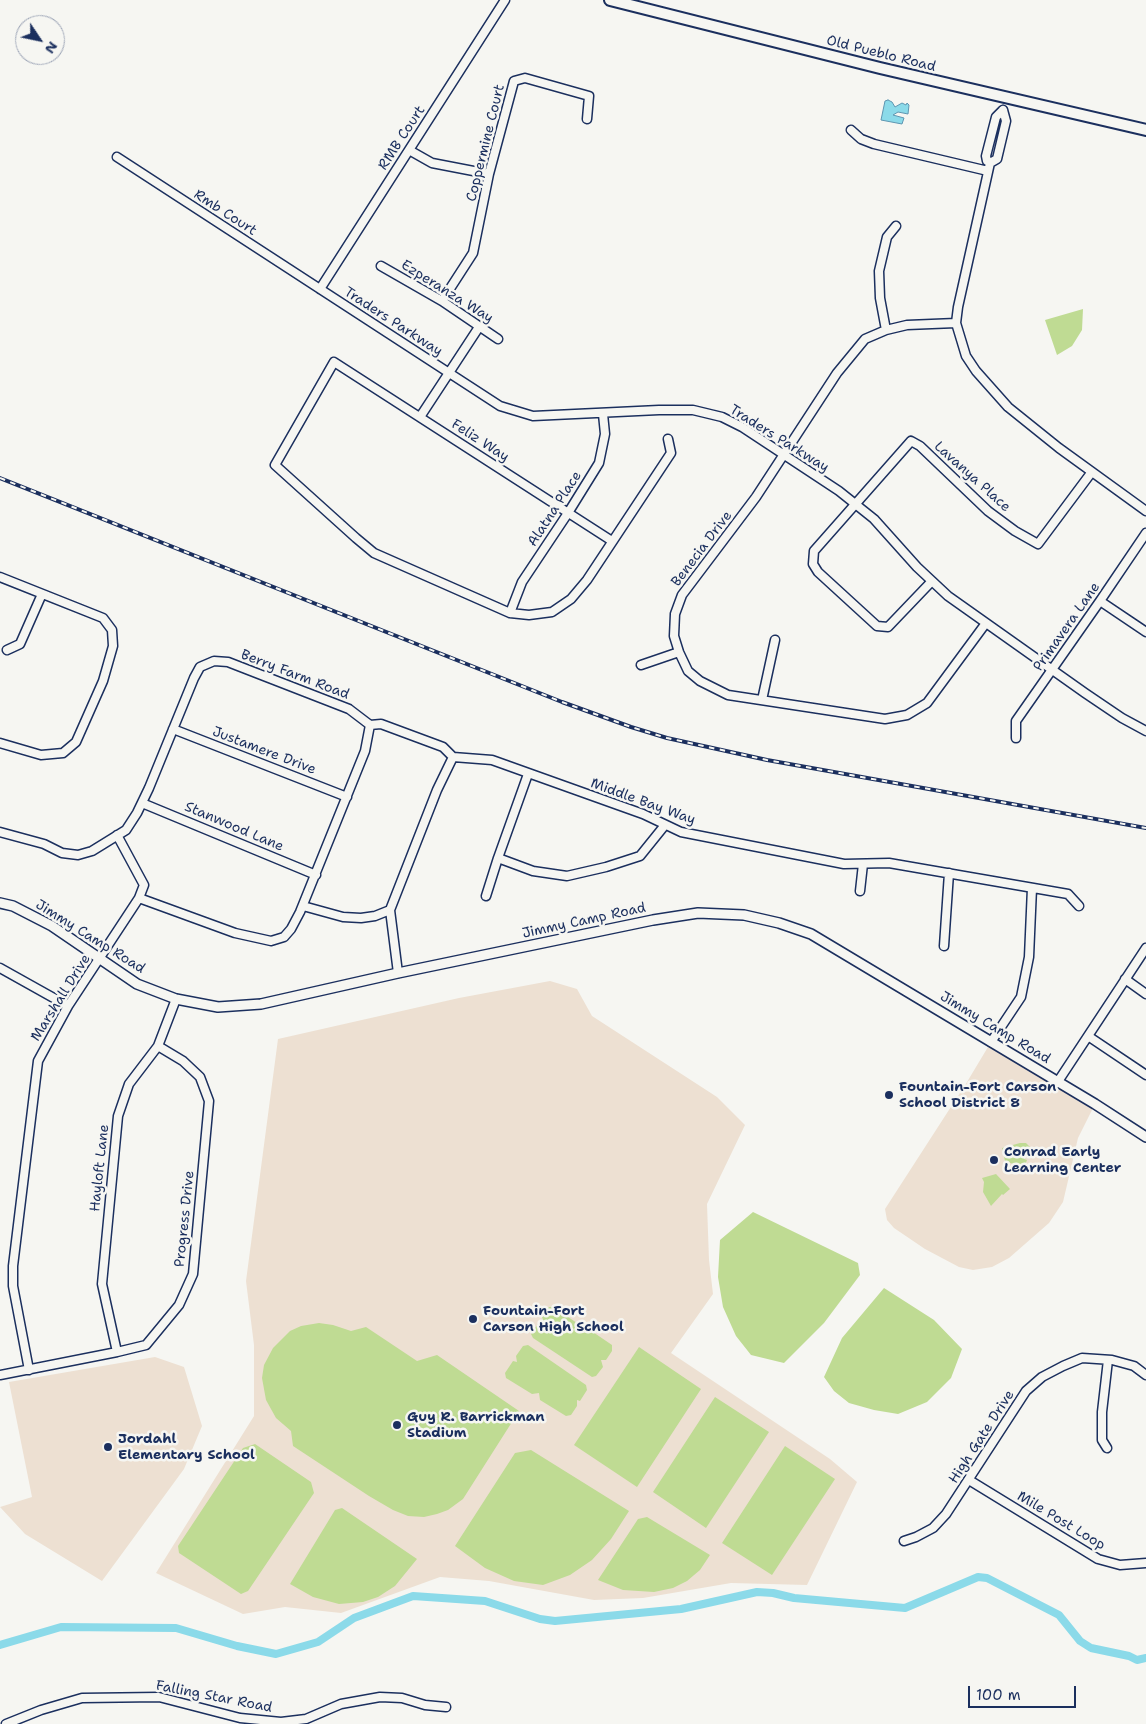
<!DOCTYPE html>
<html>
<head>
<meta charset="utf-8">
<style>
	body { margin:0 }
	#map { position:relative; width:1146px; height:1724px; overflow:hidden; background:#f6f6f2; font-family:"Shantell Sans",sans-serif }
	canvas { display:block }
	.north { position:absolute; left:15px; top:15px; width:50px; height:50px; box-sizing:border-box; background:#f6f6f2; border:1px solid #9ea6b7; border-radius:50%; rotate:124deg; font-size:14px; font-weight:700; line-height:20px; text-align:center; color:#1b2f5e }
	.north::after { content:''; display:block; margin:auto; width:18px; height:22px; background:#1b2f5e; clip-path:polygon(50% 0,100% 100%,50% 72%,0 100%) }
	.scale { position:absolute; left:968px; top:1686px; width:108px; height:22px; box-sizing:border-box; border:2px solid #1b2f5e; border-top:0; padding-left:6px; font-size:15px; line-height:18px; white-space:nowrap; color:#1b2f5e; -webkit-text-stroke:4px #f6f6f2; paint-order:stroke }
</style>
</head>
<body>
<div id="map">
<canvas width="1146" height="1724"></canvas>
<div class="north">N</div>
<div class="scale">100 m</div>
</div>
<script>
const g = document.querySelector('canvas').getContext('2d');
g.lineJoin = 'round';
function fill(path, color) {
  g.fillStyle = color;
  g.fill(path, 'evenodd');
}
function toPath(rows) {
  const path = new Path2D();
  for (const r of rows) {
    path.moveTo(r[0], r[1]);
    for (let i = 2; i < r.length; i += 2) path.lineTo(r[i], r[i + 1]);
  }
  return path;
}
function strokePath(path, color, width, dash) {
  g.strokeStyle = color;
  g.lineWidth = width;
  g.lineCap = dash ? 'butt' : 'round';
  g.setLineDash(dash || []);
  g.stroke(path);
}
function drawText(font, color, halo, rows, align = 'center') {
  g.font = font + ' "Shantell Sans",sans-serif';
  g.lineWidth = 5;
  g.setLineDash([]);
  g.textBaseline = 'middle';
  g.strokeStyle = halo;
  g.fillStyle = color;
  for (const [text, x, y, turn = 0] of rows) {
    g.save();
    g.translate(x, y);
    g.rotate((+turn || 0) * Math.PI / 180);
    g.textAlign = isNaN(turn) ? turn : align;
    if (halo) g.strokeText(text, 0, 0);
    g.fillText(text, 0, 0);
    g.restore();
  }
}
const built = toPath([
	[550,981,577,989,592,1016,717,1097,745,1125,707,1204,709,1260,713,1294,671,1353,830,1459,857,1482,807,1585,731,1583,643,1598,594,1600,489,1581,440,1577,341,1613,285,1607,243,1614,156,1573,254,1416,254,1345,246,1281,278,1039,459,998],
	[991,1042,1095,1104,1078,1138,1063,1202,1049,1223,1009,1258,992,1267,973,1270,959,1267,925,1249,894,1228,887,1220,885,1209,967,1082],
	[155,1357,184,1367,202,1426,184,1469,102,1581,25,1534,0,1507,32,1497,9,1382]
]);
const green = toPath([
	[1083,309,1082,330,1072,346,1057,355,1045,320],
	[1020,1143,1026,1143,1030,1147,1029,1150,1027,1149,1024,1159,1027,1160,1024,1168,1005,1161,1002,1148],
	[996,1174,1010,1189,1003,1195,1002,1194,991,1206,983,1192,984,1182,982,1178],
	[753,1212,858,1263,860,1275,824,1323,784,1363,751,1355,736,1336,723,1307,718,1277,720,1240],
	[884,1288,934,1320,962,1349,951,1378,927,1402,898,1414,874,1410,849,1403,834,1391,824,1377,842,1338],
	[549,1307,553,1307,580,1325,581,1329,587,1328,612,1345,612,1351,606,1360,601,1360,603,1367,596,1376,592,1377,533,1338,531,1334,538,1324,544,1322,542,1317],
	[319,1323,333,1325,351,1331,366,1327,417,1361,437,1355,519,1411,463,1499,448,1510,437,1514,424,1517,408,1516,393,1510,369,1496,293,1446,291,1431,276,1418,266,1400,262,1378,264,1365,273,1348,290,1331,301,1326],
	[528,1345,586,1385,587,1390,580,1401,577,1400,577,1406,571,1415,566,1416,540,1400,539,1393,532,1394,506,1378,505,1373,513,1361,517,1362,516,1356,523,1346],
	[639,1347,701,1389,637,1487,574,1445],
	[715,1397,769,1432,706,1528,653,1492],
	[255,1444,311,1482,314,1493,248,1591,241,1594,179,1553,178,1546,243,1448],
	[785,1446,835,1479,772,1575,722,1543],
	[531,1450,629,1511,611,1539,592,1560,570,1575,543,1585,514,1581,485,1568,455,1546,515,1453],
	[342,1508,417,1559,395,1586,378,1597,363,1602,339,1604,313,1597,290,1584,335,1510],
	[647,1517,710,1555,700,1570,687,1581,673,1588,654,1592,623,1590,598,1580,638,1519]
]);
const water = toPath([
	[888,100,892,102,895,107,902,103,906,105,907,103,909,105,908,114,898,112,893,115,904,118,902,124,881,120,885,101,888,100]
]);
const canal = toPath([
	[0,1645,61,1627,176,1628,237,1646,276,1654,318,1642,354,1618,413,1596,485,1601,540,1619,555,1621,681,1609,757,1592,773,1593,794,1598,905,1608,978,1577,987,1578,1059,1615,1080,1641,1091,1648,1129,1656,1137,1660,1146,1658]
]);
const minor = toPath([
	[1003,110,1006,121,997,159,990,163,987,161,986,156,996,117,1003,110],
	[851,130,861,139,874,144,988,171],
	[409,150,432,163,489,174],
	[117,157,500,406,533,416,659,410,693,410,722,417,742,427,839,491,874,519,917,567,948,596,1085,693,1122,718,1146,731],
	[990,163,958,307,956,323,966,356,976,371,1008,407,1059,448,1146,511],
	[381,266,442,301,498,339],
	[320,289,505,0],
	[442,301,473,253,489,174,514,81,525,78,589,96,587,119],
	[956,323,907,325,886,330,865,339,837,373,756,497,682,595,675,614,674,636,679,652,688,671,700,681,728,695,885,719,907,715,927,703,986,623],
	[886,330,880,298,879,271,887,237,896,226],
	[420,417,479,327],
	[612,541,334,362,275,465,356,538,374,553,510,613,529,615,552,612,571,599,587,580,671,453,668,439],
	[0,577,103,618,112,630,113,646,103,681,76,742,63,753,41,755,0,743],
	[932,581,888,627,877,626,818,572,813,564,814,551,911,441,920,446,988,511,1015,531,1038,544,1091,473],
	[1100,601,1146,632],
	[510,613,522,582,568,513,599,463,605,434,603,414],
	[7,650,20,644,42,594],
	[641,665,679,652],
	[762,700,775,640],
	[370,725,381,724,443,747,453,757],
	[173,729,347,797],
	[1016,738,1016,721,1100,601,1146,533],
	[142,803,316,875],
	[0,832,44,844,62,853,78,855,92,851,126,830,137,813,149,788,194,678,200,667,214,661,228,662,349,709,370,725,365,751,300,912,291,929,284,937,271,941,235,933,139,898],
	[498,858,533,871,567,876,606,867,640,856,665,825],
	[860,891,863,864],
	[486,896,498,858,528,774],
	[303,906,343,917,361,918,375,916,390,910],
	[944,946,949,873],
	[0,968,68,1006],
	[398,973,390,910,437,790,453,757,492,760,643,814,681,832,844,864,889,863,1068,894,1079,906],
	[1125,979,1146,994],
	[1088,1036,1146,1075],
	[991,1042,1021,997,1029,957,1032,888],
	[1057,1083,1146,948],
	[117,1352,102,1284,118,1116,129,1084,158,1046,176,999],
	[29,1370,13,1286,13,1266,38,1061,68,1006,139,898,144,885,117,835],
	[0,1375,117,1352,146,1345,179,1305,193,1274,209,1101,200,1077,183,1061,158,1046],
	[1107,1448,1102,1440,1102,1412,1108,1360],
	[969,1480,1098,1559,1120,1565,1146,1563],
	[904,1541,916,1537,933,1528,946,1514,1026,1391,1042,1377,1063,1366,1082,1358,1112,1360,1134,1366,1146,1375],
	[6,1724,41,1710,82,1698,159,1697,240,1718,281,1722,306,1719,341,1704,380,1697,402,1698,425,1705,446,1707]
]);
const tertiary = toPath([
	[0,903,13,906,52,926,137,984,176,999,218,1007,261,1004,398,973,653,920,698,913,744,915,779,923,811,934,1095,1104,1146,1137]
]);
const secondary = toPath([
	[610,0,880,68,1146,130]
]);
const rail = toPath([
	[0,478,562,702,631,727,667,738,767,760,1146,828]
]);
const markers = [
	[889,1095,5,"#1b2f5e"],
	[994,1160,5,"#1b2f5e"],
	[473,1319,5,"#1b2f5e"],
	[397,1425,5,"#1b2f5e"],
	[108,1447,5,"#1b2f5e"]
];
const streetNames = [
	["Old Pueblo Road",881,54,14],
	["RMB Court",402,138,-57],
	["Coppermine Court",486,143,-76],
	["Rmb Court",225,213,33],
	["Ezperanza Way",447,292,32],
	["Traders Parkway",393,322,33],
	["Traders Parkway",779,439,32],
	["Feliz Way",480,441,33],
	["Lavanya Place",972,477,42],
	["Alatna Place",555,509,-57],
	["Benecia Drive",702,549,-53],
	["Primavera Lane",1067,627,-55],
	["Berry Farm Road",295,675,21],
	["Justamere Drive",264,751,21],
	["Middle Bay Way",643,802,20],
	["Stanwood Lane",234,827,23],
	["Jimmy Camp Road",584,921,-12],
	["Jimmy Camp Road",90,937,32],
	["Marshall Drive",61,998,-58],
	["Jimmy Camp Road",995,1028,31],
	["Hayloft Lane",100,1168,-84],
	["Progress Drive",185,1219,-84],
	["High Gate Drive",982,1437,-57],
	["Mile Post Loop",1061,1521,31],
	["Falling Star Road",214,1697,11]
];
const poiNames = [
	["Fountain-Fort Carson",899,1087],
	["School District 8",899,1103],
	["Conrad Early",1004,1152],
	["Learning Center",1004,1168],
	["Fountain-Fort",483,1311],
	["Carson High School",483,1327],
	["Guy R. Barrickman",407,1417],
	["Stadium",407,1433],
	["Jordahl",118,1439],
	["Elementary School",118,1455]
];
fill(built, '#ede0d2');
fill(green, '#bfdb93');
fill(water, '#8bdae9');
strokePath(water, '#5e96b1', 1);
strokePath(canal, '#8bdae9', 8);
strokePath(minor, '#1b2f5e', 11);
strokePath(tertiary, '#1b2f5e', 12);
strokePath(secondary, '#1b2f5e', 14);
strokePath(minor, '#f6f6f2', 8);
strokePath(tertiary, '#f6f6f2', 9);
strokePath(secondary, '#f6f6f2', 10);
strokePath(rail, '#1b2f5e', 4);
strokePath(rail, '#f6f6f2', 2, [5.5]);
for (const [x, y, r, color] of markers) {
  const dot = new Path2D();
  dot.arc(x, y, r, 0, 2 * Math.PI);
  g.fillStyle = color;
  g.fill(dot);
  strokePath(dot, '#f6f6f2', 2);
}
drawText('14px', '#1b2f5e', '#f6f6f2', streetNames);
drawText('bold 14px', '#1b2f5e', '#f6f6f2', poiNames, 'left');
</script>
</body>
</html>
